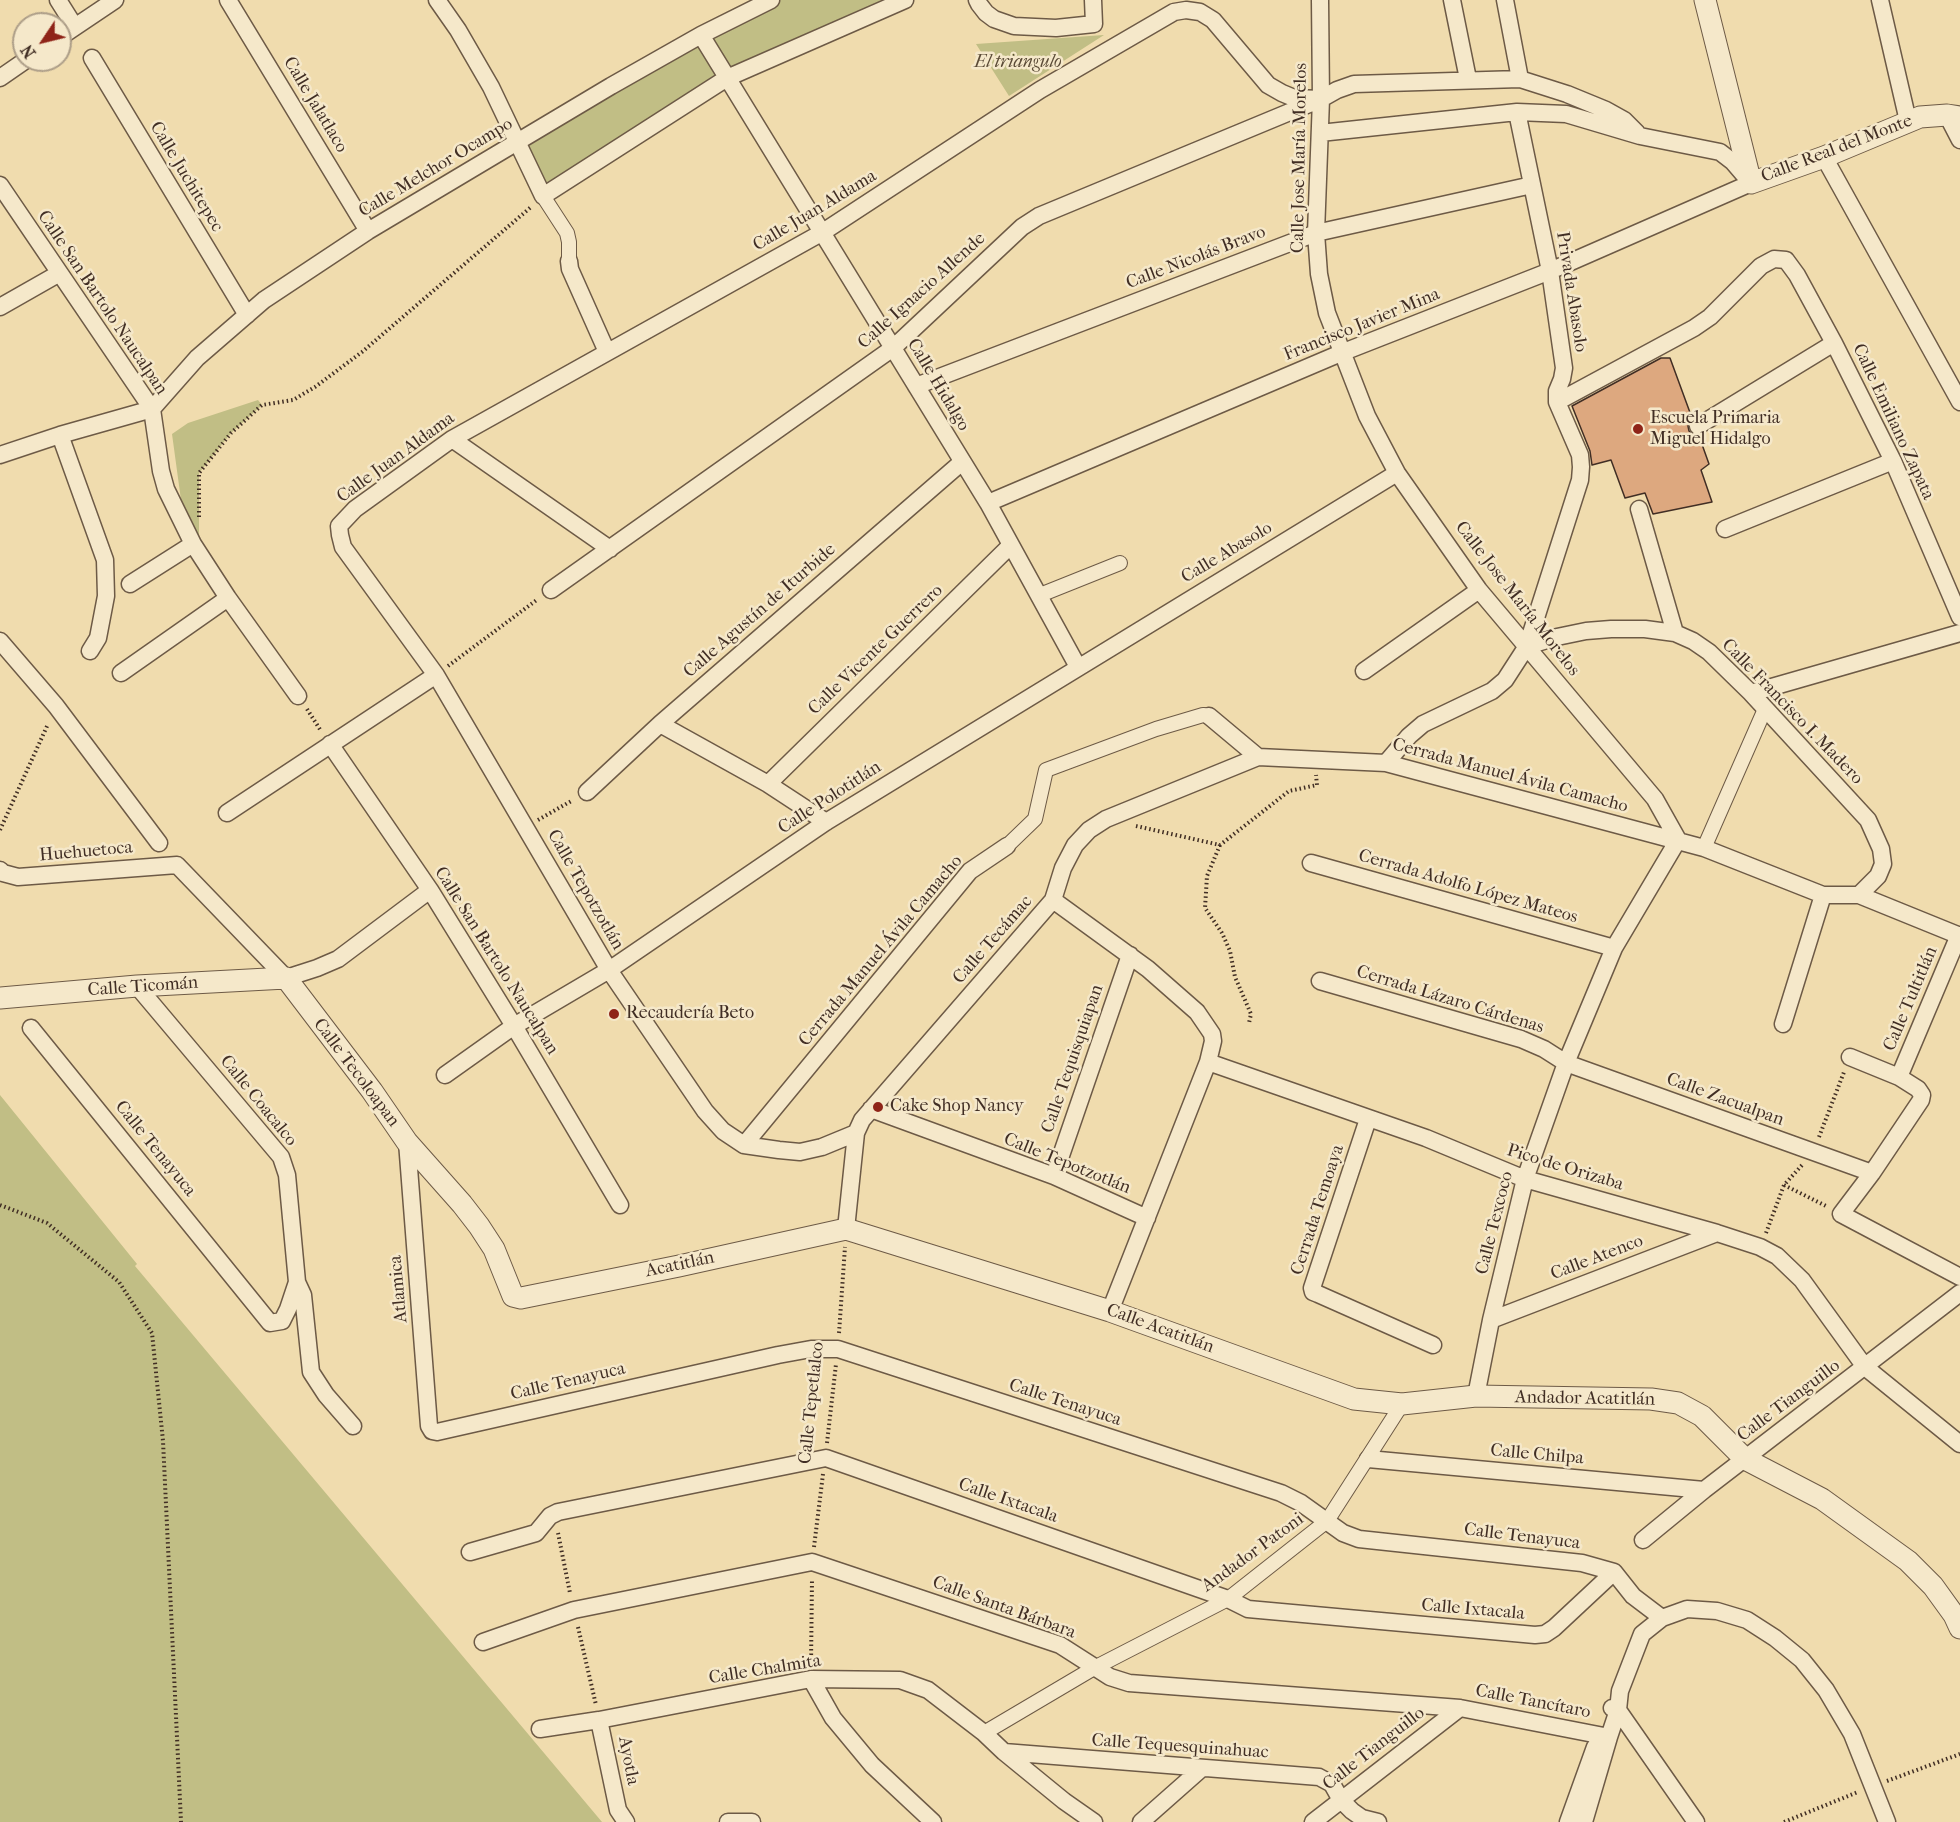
<!DOCTYPE html>
<html>
<head>
<meta charset="utf-8">
<style>
	body { margin:0 }
	#map { position:relative; width:1960px; height:1822px; overflow:hidden; background:#f0dcae; font-family:"IM FELL French Canon",serif }
	canvas { display:block }
	.north { position:absolute; left:12px; top:12px; width:60px; height:60px; box-sizing:border-box; background:#f5e8ca; border:2px solid #ad9e88; border-radius:50%; rotate:235deg; font-size:16px; font-weight:700; line-height:24px; text-align:center; color:#412e24 }
	.north::after { content:''; display:block; margin:auto; width:21px; height:27px; background:#8f2418; clip-path:polygon(50% 0,100% 100%,50% 72%,0 100%) }
</style>
</head>
<body>
<div id="map">
<canvas width="1960" height="1822"></canvas>
<div class="north">N</div>
</div>
<script>
const g = document.querySelector('canvas').getContext('2d');
g.lineJoin = 'round';
function fill(path, color) {
  g.fillStyle = color;
  g.fill(path, 'evenodd');
}
function toPath(rows) {
  const path = new Path2D();
  for (const r of rows) {
    path.moveTo(r[0], r[1]);
    for (let i = 2; i < r.length; i += 2) path.lineTo(r[i], r[i + 1]);
  }
  return path;
}
function strokePath(path, color, width, dash) {
  g.strokeStyle = color;
  g.lineWidth = width;
  g.lineCap = dash ? 'butt' : 'round';
  g.setLineDash(dash || []);
  g.stroke(path);
}
function drawText(font, color, halo, rows, align = 'center') {
  g.font = font + ' "IM FELL French Canon",serif';
  g.lineWidth = 5;
  g.setLineDash([]);
  g.textBaseline = 'middle';
  g.strokeStyle = halo;
  g.fillStyle = color;
  for (const [text, x, y, turn = 0] of rows) {
    g.save();
    g.translate(x, y);
    g.rotate((+turn || 0) * Math.PI / 180);
    g.textAlign = isNaN(turn) ? turn : align;
    if (halo) g.strokeText(text, 0, 0);
    g.fillText(text, 0, 0);
    g.restore();
  }
}
const green = toPath([
	[771,0,905,0,727,78,543,196,517,142],
	[1104,35,1009,96,976,44],
	[258,400,262,405,231,433,199,473,199,539,181,500,172,434,188,423],
	[0,1095,137,1264,135,1266,602,1822,0,1822]
]);
const building = toPath([
	[1661,358,1670,358,1692,418,1688,426,1689,431,1694,435,1699,436,1709,464,1701,470,1712,502,1653,514,1645,493,1625,498,1611,460,1592,465,1590,451,1572,406,1661,358]
]);
const path = toPath([
	[199,517,199,473,231,433,262,405,293,400,315,387,362,352,531,207],
	[448,666,538,599],
	[307,709,321,731],
	[538,820,573,800],
	[1136,826,1220,845,1289,791,1317,785,1316,775],
	[0,830,48,724],
	[1220,845,1207,876,1205,908,1222,933,1230,951,1235,977,1251,1014,1249,1023],
	[1819,1137,1844,1072],
	[1784,1185,1826,1206],
	[0,1205,47,1223,119,1282,152,1333,163,1441,181,1822],
	[1766,1233,1784,1185,1803,1164],
	[839,1333,845,1247],
	[827,1443,836,1364],
	[558,1533,570,1593],
	[814,1547,823,1474],
	[578,1627,596,1705],
	[811,1664,812,1579],
	[1887,1781,1960,1754],
	[1784,1822,1858,1792]
]);
const pedestrian = toPath([
	[543,196,567,233,569,242,569,261],
	[1040,595,1120,563],
	[1007,846,1035,819,1046,770,1156,729,1203,715,1209,716],
	[1704,848,1765,709],
	[984,1733,1094,1668,1228,1599,1327,1521,1402,1404]
]);
const minor = toPath([
	[58,0,75,27],
	[228,0,368,231],
	[437,0,458,30,491,87,543,196,727,78,905,0],
	[977,0,979,4,986,13,994,19,1014,26,1056,28,1094,24,1093,0],
	[1320,0,1321,99,1316,233,1319,274,1327,313,1367,416,1397,473,1479,590,1655,799,1678,840],
	[1452,0,1468,79],
	[1505,0,1520,79],
	[1880,0,1908,121],
	[701,35,988,503,1078,667],
	[60,37,115,0],
	[92,58,247,315],
	[0,78,26,60],
	[1947,115,1960,140],
	[1824,157,1960,402],
	[0,185,152,409,161,471,166,489,193,544,228,598,298,696],
	[569,261,570,269,607,352],
	[0,307,58,274],
	[916,386,1316,233,1532,185],
	[1557,402,1694,328,1710,317,1761,266,1774,259,1786,260,1797,275,1834,343,1893,461,1960,617],
	[1698,426,1834,343],
	[60,435,105,560,106,596,98,638,90,651],
	[452,439,610,549],
	[0,455,60,435,152,409,197,358,264,300,368,231,611,86,701,35,771,0],
	[988,503,1341,353,1550,271,1751,183,1733,162,1720,152,1640,136,1566,114,1517,112,1320,133],
	[1639,509,1675,633],
	[1725,529,1893,461],
	[130,584,193,544],
	[551,590,893,348,1022,227,1039,216,1321,99,1337,90,1354,84,1520,79,1567,94,1606,110,1624,120,1637,133],
	[0,641,56,706,159,843],
	[1527,646,1557,637,1586,631,1611,629,1645,629,1675,633,1693,641,1709,652,1751,693,1868,820,1881,849,1883,864,1878,876,1859,895],
	[1364,671,1479,590],
	[121,673,228,598],
	[1751,693,1960,633],
	[1209,716,1258,757,1386,763,1704,848,1823,895,1859,895,1960,936],
	[660,724,768,784,826,822],
	[330,744,430,890,514,1026,620,1205],
	[1386,763,1409,736,1423,724,1492,691,1505,680,1527,646,1580,480,1581,467,1580,455,1557,402,1557,391,1562,379,1564,368,1550,271,1517,112],
	[768,784,1011,545],
	[587,792,660,724,962,462],
	[227,813,436,675],
	[1311,863,1614,948],
	[0,870,3,873,18,877,177,865,286,978,317,968,338,959,430,890],
	[1053,900,1148,969,1197,1012,1212,1034,1213,1041,1208,1062,1110,1311],
	[1320,981,1521,1039,1544,1049,1566,1063,1872,1173],
	[1783,1024,1823,895],
	[31,1028,270,1323,282,1321,288,1309,297,1282,287,1175,281,1157,137,986],
	[1850,1057,1899,1077,1918,1089,1922,1095,1921,1100,1872,1173,1841,1214,1960,1277],
	[1208,1062,1426,1138,1525,1179,1717,1233,1760,1247,1777,1256,1802,1280,1865,1367,1960,1444],
	[445,1075,514,1026,609,970,826,822,1397,473],
	[1899,1077,1959,935],
	[871,1109,1054,1176,1147,1218],
	[1368,1119,1312,1288,1313,1292,1318,1294,1433,1345],
	[856,1133,822,1147,800,1152,779,1150,744,1145,723,1131,705,1111,609,970,436,675,343,547,340,535,339,526,355,509,452,439,823,232,1040,90,1174,12,1186,10,1200,12,1213,20,1268,85,1282,93,1294,98,1321,99],
	[407,1142,429,1426,432,1431,437,1432,778,1355,811,1349,838,1349,1281,1493,1301,1503,1343,1533,1359,1539,1582,1563,1614,1572,1633,1596,1662,1618],
	[744,1145,970,871,1007,846],
	[1054,1176,1130,955],
	[846,1229,856,1133,862,1120,1053,900,1063,868,1075,845,1089,830,1106,819,1258,757],
	[297,1282,303,1295,311,1372,326,1395,353,1426],
	[1491,1320,1717,1233],
	[1476,1396,1491,1320,1525,1179,1566,1063,1614,948,1678,840],
	[1368,1459,1704,1490],
	[1643,1540,1704,1490,1960,1293],
	[470,1552,536,1533,550,1516,558,1512,826,1458,1228,1599,1248,1609,1535,1635,1545,1634,1554,1628,1614,1572],
	[483,1642,574,1610,812,1562,1060,1645,1110,1677,1129,1683,1460,1708,1609,1737],
	[811,1679,833,1718,872,1765,933,1822],
	[1612,1708,1618,1710,1696,1822],
	[599,1720,618,1810,626,1822],
	[540,1729,599,1720,811,1679,900,1680,928,1690,984,1733,1004,1752,1064,1801,1094,1822],
	[1004,1752,1319,1777,1332,1784,1341,1800,1352,1811,1362,1818,1378,1822],
	[728,1822,752,1822],
	[1141,1822,1201,1769],
	[1313,1822,1460,1708],
	[1568,1822,1595,1747],
	[1584,1822,1609,1737,1618,1710,1620,1691,1642,1634,1662,1618,1687,1609,1717,1611,1747,1620,1775,1638,1802,1660,1826,1690,1852,1734,1887,1822]
]);
const tertiary = toPath([
	[1705,0,1751,183,1824,157,1920,117,1947,115,1960,117],
	[0,998,137,986,286,978,372,1091,407,1142,462,1204,479,1226,494,1249,513,1296,521,1298,679,1266,846,1229,1110,1311,1354,1399,1402,1404,1476,1396,1651,1399,1678,1403,1702,1416,1745,1459,1822,1499,1908,1561,1933,1586,1954,1615,1960,1628]
]);
const markers = [
	[1638,429,6,"#8f2418"],
	[614,1014,6,"#8f2418"],
	[878,1107,6,"#8f2418"]
];
const parkNames = [
	["El triangulo",1018,63]
];
const streetNames = [
	["Calle Jalatlaco",315,105,59],
	["Calle Real del Monte",1837,149,-21],
	["Calle Jose María Morelos",1300,158,-89],
	["Calle Melchor Ocampo",436,168,-31],
	["Calle Juchitepec",186,177,59],
	["Calle Juan Aldama",815,211,-31],
	["Calle Nicolás Bravo",1196,258,-21],
	["Calle Ignacio Allende",922,291,-42],
	["Privada Abasolo",1571,292,81],
	["Calle San Bartolo Naucalpan",102,303,56],
	["Francisco Javier Mina",1362,325,-22],
	["Calle Hidalgo",938,385,59],
	["Calle Emiliano Zapata",1893,422,65],
	["Calle Juan Aldama",396,458,-36],
	["Calle Abasolo",1227,553,-31],
	["Calle Jose María Morelos",1517,599,52],
	["Calle Agustín de Iturbide",760,611,-41],
	["Calle Vicente Guerrero",876,650,-44],
	["Calle Francisco I. Madero",1792,712,46],
	["Cerrada Manuel Ávila Camacho",1510,776,15],
	["Calle Polotitlán",830,798,-33],
	["Huehuetoca",86,852,-5],
	["Cerrada Adolfo López Mateos",1468,887,16],
	["Calle Tepotzotlán",585,890,60],
	["Calle Tecámac",993,940,-49],
	["Cerrada Manuel Ávila Camacho",881,951,-50],
	["Calle San Bartolo Naucalpan",496,961,58],
	["Calle Ticomán",143,987,-4],
	["Calle Tultitlán",1911,999,-67],
	["Cerrada Lázaro Cárdenas",1450,1000,17],
	["Calle Tequisquiapan",1073,1059,-71],
	["Calle Tecoloapan",356,1073,53],
	["Calle Zacualpan",1725,1100,20],
	["Calle Coacalco",258,1101,51],
	["Calle Tenayuca",155,1149,51],
	["Calle Tepotzotlán",1067,1164,22],
	["Pico de Orizaba",1565,1168,17],
	["Cerrada Temoaya",1318,1210,-72],
	["Calle Texcoco",1495,1223,-76],
	["Calle Atenco",1597,1258,-21],
	["Acatitlán",680,1265,-12],
	["Atlamica",399,1289,-95],
	["Calle Acatitlán",1160,1329,20],
	["Calle Tenayuca",568,1382,-13],
	["Andador Acatitlán",1585,1399,1],
	["Calle Tianguillo",1789,1401,-37],
	["Calle Tepetlalco",812,1403,-84],
	["Calle Tenayuca",1065,1403,18],
	["Calle Chilpa",1537,1455,5],
	["Calle Ixtacala",1008,1501,19],
	["Calle Tenayuca",1522,1537,7],
	["Andador Patoni",1253,1553,-36],
	["Calle Santa Bárbara",1004,1608,20],
	["Calle Ixtacala",1473,1610,5],
	["Calle Chalmita",765,1670,-9],
	["Calle Tancítaro",1533,1702,11],
	["Calle Tequesquinahuac",1180,1747,4],
	["Calle Tianguillo",1374,1749,-38],
	["Ayotla",628,1761,79]
];
const poiNames = [
	["Escuela Primaria",1650,419],
	["Miguel Hidalgo",1650,440],
	["Recaudería Beto",626,1014],
	["Cake Shop Nancy",890,1107]
];
fill(green, '#c1be85');
fill(building, '#dda87f');
strokePath(building, '#412e24', 1.5);
strokePath(pedestrian, '#6d5a46', 16);
strokePath(minor, '#6d5a46', 19);
strokePath(tertiary, '#6d5a46', 23);
strokePath(path, '#412e24', 4, [1.5, 3]);
strokePath(pedestrian, '#f5e8ca', 14);
strokePath(minor, '#f5e8ca', 16);
strokePath(tertiary, '#f5e8ca', 21);
for (const [x, y, r, color] of markers) {
  const dot = new Path2D();
  dot.arc(x, y, r, 0, 2 * Math.PI);
  g.fillStyle = color;
  g.fill(dot);
  strokePath(dot, '#f5e8ca', 2);
}
drawText('italic 18px', '#5b4b37', '#f5e8ca', parkNames);
drawText('18px', '#412e24', '#f5e8ca', streetNames);
drawText('18px', '#412e24', '#f5e8ca', poiNames, 'left');
</script>
</body>
</html>
